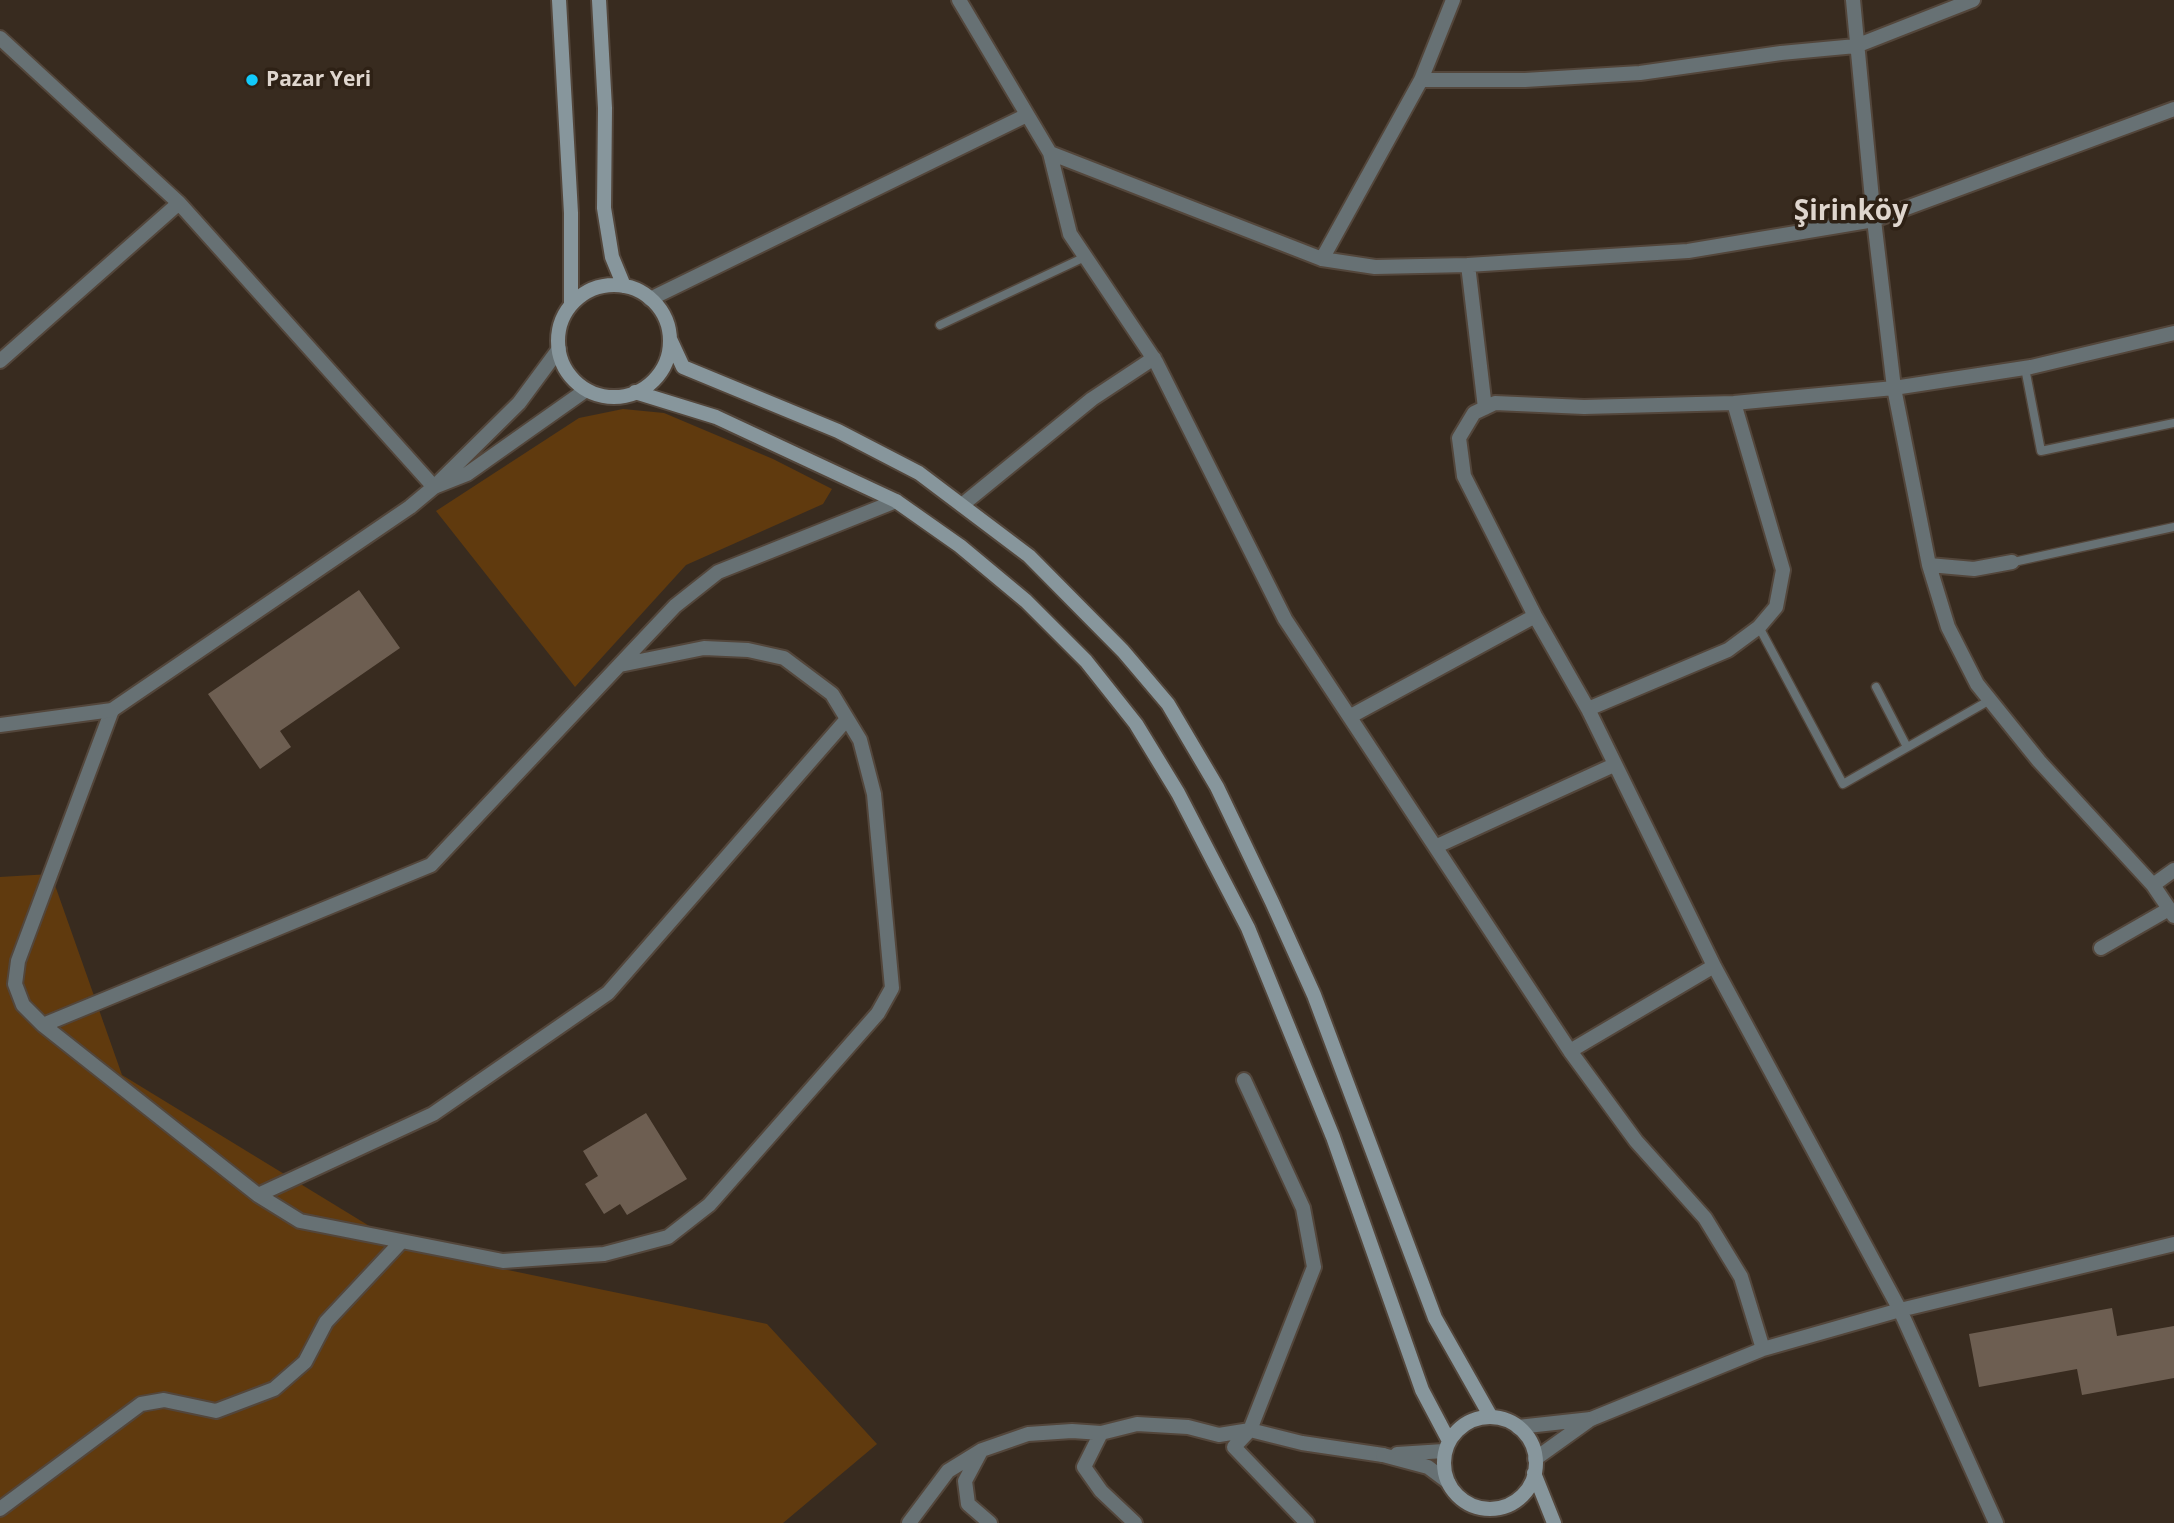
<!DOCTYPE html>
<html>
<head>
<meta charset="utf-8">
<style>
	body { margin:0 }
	canvas { display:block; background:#382b1f }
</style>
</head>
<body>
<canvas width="2174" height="1523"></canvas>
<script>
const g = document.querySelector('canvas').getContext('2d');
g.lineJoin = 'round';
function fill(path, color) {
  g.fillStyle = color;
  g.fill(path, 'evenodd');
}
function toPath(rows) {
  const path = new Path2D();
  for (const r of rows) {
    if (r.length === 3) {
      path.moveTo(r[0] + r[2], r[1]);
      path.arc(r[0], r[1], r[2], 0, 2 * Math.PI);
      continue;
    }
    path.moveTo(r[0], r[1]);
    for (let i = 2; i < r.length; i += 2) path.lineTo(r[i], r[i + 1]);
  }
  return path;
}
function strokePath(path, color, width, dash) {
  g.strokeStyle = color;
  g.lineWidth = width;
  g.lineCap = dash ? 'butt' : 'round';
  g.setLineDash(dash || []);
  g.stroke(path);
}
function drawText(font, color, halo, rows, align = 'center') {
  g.font = font + ' "Open Sans",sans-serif';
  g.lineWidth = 7;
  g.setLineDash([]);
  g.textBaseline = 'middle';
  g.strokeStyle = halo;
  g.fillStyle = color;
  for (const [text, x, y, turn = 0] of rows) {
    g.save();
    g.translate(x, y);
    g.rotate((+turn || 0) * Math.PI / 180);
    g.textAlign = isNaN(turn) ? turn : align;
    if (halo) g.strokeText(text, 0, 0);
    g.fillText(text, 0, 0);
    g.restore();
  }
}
const green = toPath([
	[623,409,664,413,773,459,832,489,823,504,686,565,575,687,436,511,579,418],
	[51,874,122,1075,407,1249,767,1324,877,1444,783,1523,0,1523,0,877]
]);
const building = toPath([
	[359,590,400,648,280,731,291,747,260,769,208,694],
	[646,1113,687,1179,627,1215,620,1204,604,1214,585,1184,598,1176,583,1151],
	[2112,1308,2117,1336,2174,1326,2174,1378,2082,1395,2077,1369,1979,1387,1969,1334]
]);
const service = toPath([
	[940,325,1085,257],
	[2025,368,2041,451,2174,423],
	[2009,563,2174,527],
	[1759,627,1843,784,1990,700],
	[1876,687,1907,747]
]);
const minor = toPath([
	[959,0,1050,153,1070,234,1156,362,1285,619,1570,1051,1636,1141,1705,1218,1741,1277,1763,1349],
	[1853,0,1874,220,1894,388,1929,565,1948,627,1977,684,2039,761,2153,885,2174,916],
	[0,38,179,203,434,487],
	[1421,80,1525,80,1640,73,1781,53,1856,46,1973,0],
	[1050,153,1322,259,1375,267,1468,265,1688,251,1874,220,2174,109],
	[1322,259,1421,80,1453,0],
	[1468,265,1485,408],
	[650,299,1027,115],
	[0,361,179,203],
	[962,505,1092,399,1154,358],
	[1929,565,1974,569,2012,562],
	[1588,709,1728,650,1759,627,1776,607,1783,570,1734,403],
	[112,710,18,961,15,984,23,1005,43,1025,258,1195,300,1221,503,1261,604,1254,668,1237,709,1205,878,1013,892,988,874,794,860,740,832,694,784,658,748,650,704,648,620,665],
	[1351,716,1535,616],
	[1437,846,1614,765],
	[2153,885,2174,870],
	[2101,948,2169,909],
	[43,1025,431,865,675,606,718,572,896,501],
	[1570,1051,1714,966],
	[1244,1080,1303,1208,1314,1267,1250,1430,1234,1447,1307,1523],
	[258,1195,433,1114,608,993,847,719],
	[1591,1419,1763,1349,1900,1310,2174,1244],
	[981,1451,965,1481,968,1504,990,1523],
	[0,1509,141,1404,164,1400,216,1411,274,1389,305,1362,326,1322,400,1243],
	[909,1523,948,1471,982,1450,1028,1434,1072,1431,1101,1433],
	[1135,1523,1101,1491,1084,1467,1101,1433,1137,1424,1188,1427,1219,1435,1250,1430,1302,1443,1383,1455],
	[1996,1523,1900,1310,1714,966,1588,709,1535,616,1464,476,1459,438,1474,413,1495,403,1584,407,1734,403,1894,388,2031,367,2174,333]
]);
const tertiary = toPath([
	[559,349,519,403,434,487,467,474,586,390],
	[0,725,112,710,410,507,434,487],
	[1518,1427,1591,1419],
	[1397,1454,1444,1451],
	[1383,1455,1428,1467,1448,1482],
	[1535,1459,1588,1421]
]);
const secondary = toPath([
	[559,0,571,213,571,305],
	[599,0,605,108,604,208,612,257,624,286],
	[614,341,56],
	[670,339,683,367,838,431,919,473,1029,556,1123,651,1168,704,1217,787,1272,902,1314,995,1435,1318,1491,1417],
	[635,392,716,417,896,501,960,546,1026,601,1086,661,1136,724,1178,793,1248,928,1333,1137,1422,1390,1449,1441],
	[1490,1463,46],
	[1534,1473,1554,1523]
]);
const markers = [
	[252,80,7,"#12cafb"]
];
const poiNames = [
	["Pazar Yeri",266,80]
];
const districtNames = [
	["Şirinköy",1851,212]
];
fill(green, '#603a0e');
fill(building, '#6d5e51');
strokePath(service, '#53463b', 11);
strokePath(minor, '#53463b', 18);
strokePath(tertiary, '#53463b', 18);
strokePath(secondary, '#53463b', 18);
strokePath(service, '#677174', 8);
strokePath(minor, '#677174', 14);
strokePath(tertiary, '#677174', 14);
strokePath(secondary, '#87969c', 14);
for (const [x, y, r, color] of markers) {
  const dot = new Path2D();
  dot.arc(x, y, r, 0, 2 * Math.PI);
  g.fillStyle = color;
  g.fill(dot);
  strokePath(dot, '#2e2115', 2.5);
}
drawText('bold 21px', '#dfd6ce', '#2e2115', poiNames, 'left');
drawText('bold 28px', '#dfd6ce', '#2e2115', districtNames);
</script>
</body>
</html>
